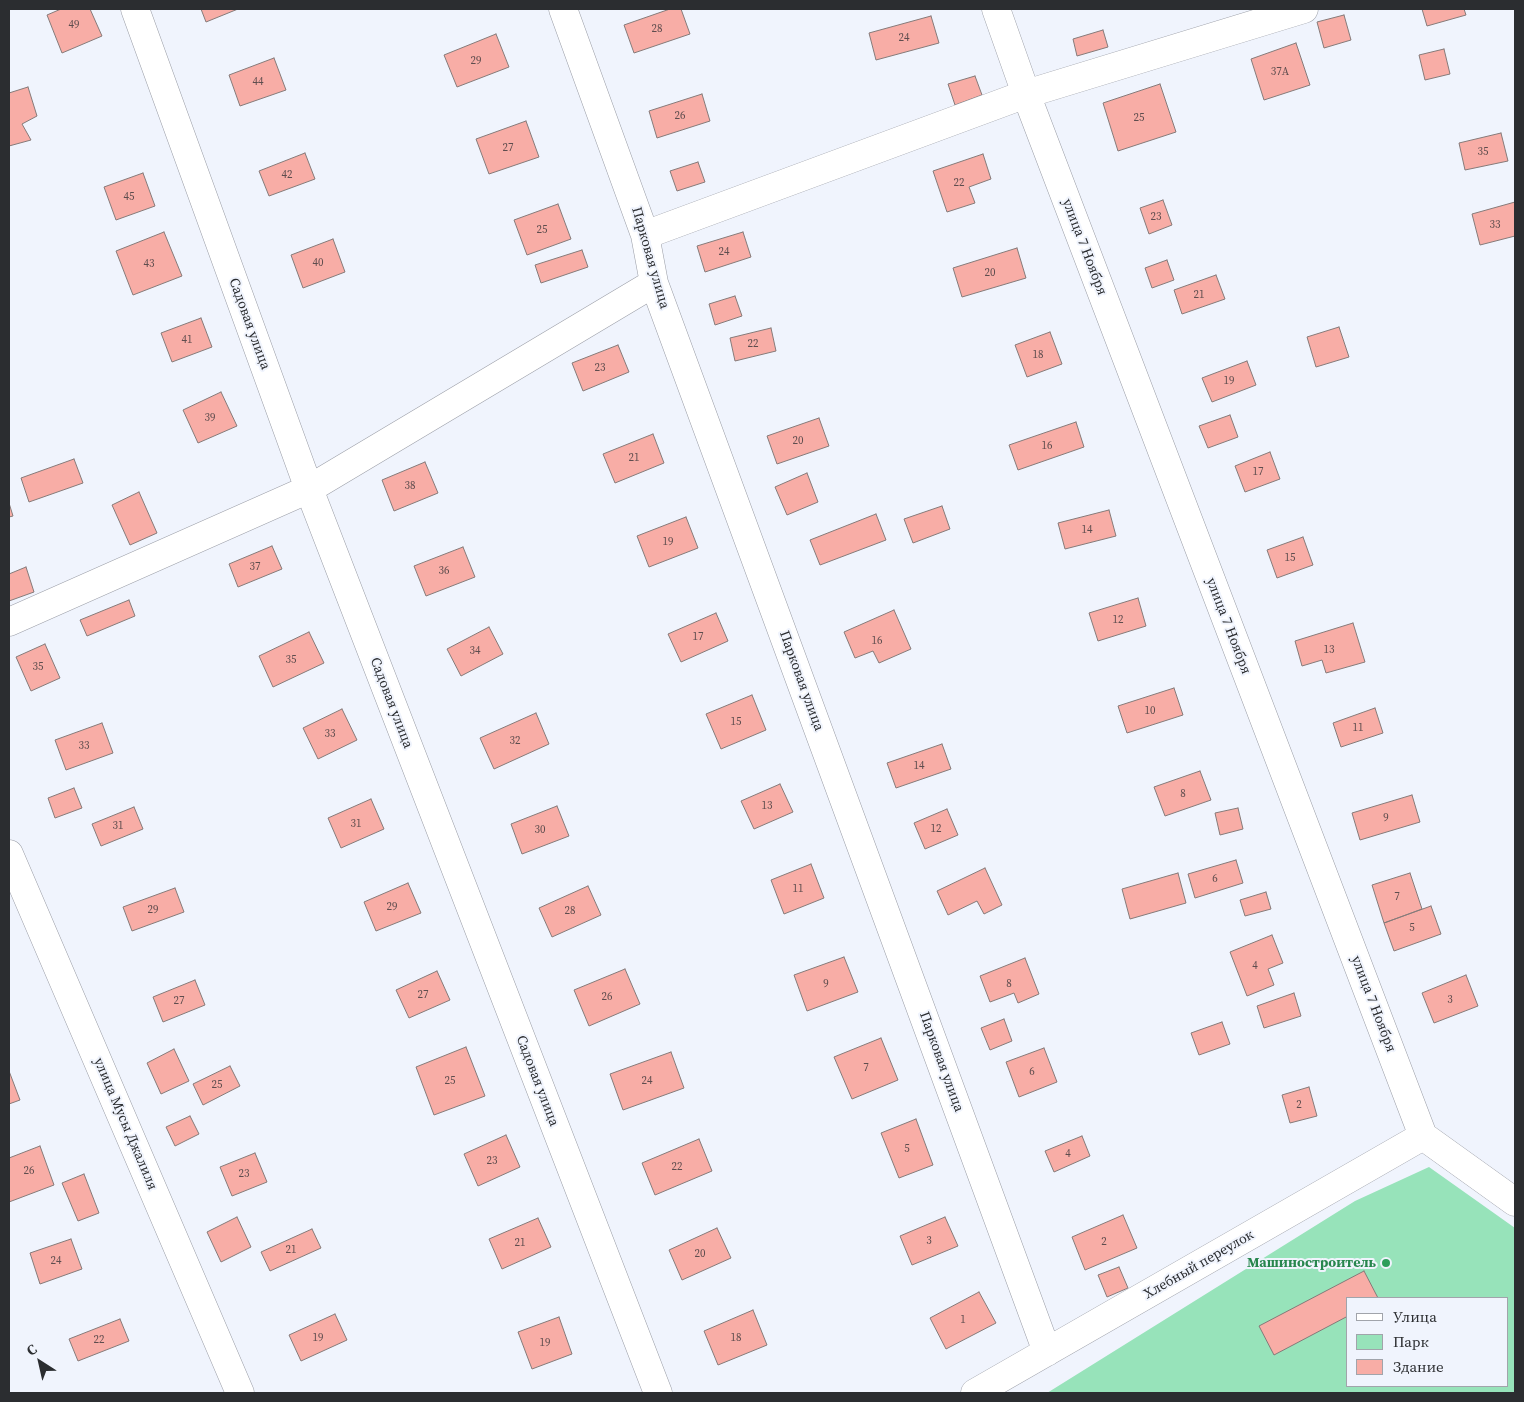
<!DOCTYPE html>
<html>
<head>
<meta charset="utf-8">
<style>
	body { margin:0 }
	#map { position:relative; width:1524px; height:1402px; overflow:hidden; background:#f0f4fd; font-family:"Source Serif 4",serif }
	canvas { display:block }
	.frame { position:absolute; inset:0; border:10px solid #2b2d30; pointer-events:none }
	.legend { position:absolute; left:1346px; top:1297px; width:162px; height:90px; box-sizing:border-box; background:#f0f4fd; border:1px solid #a1a4ab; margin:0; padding:6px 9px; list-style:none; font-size:15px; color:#2b2d30 }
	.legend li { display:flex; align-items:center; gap:10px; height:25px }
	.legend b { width:25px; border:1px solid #a1a4ab }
	.north { position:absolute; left:15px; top:1337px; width:50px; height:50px; -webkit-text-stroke:4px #f0f4fd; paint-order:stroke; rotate:325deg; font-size:14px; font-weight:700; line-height:20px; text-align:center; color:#2b2d30 }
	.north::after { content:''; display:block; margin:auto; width:18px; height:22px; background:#2b2d30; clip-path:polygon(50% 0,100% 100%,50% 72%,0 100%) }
</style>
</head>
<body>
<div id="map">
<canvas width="1524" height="1402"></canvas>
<div class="frame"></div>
<ul class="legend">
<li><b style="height:6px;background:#fff"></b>Улица</li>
<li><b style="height:14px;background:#97e3ba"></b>Парк</li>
<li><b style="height:14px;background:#f8ada6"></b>Здание</li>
</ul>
<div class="north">С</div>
</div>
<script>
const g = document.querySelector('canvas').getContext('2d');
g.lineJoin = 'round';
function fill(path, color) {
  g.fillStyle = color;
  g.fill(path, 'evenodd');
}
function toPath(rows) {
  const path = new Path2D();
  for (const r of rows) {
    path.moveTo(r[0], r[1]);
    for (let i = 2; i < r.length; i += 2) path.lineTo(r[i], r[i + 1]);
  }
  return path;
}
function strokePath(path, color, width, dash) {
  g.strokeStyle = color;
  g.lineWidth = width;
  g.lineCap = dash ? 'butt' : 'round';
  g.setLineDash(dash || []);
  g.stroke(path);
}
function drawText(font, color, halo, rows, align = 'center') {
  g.font = font + ' "Source Serif 4",serif';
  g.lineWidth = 4;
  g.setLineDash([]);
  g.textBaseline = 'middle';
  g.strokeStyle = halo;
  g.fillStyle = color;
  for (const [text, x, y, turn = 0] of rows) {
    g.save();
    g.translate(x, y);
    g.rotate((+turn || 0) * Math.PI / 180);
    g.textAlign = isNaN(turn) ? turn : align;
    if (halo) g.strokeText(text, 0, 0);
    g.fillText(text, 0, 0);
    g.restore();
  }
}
const green = toPath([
	[1429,1167,1515,1228,1515,1393,1047,1393,1355,1201],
	[1348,1298,1508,1298,1508,1386,1348,1386]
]);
const building = toPath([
	[61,9,90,9,102,36,62,53,47,15,61,9],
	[201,9,238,9,206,22,201,9],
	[670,9,681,9,690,34,634,53,624,25,670,9],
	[1422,9,1464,9,1466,15,1427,26,1422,9],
	[1344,15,1351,40,1324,48,1317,22,1344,15],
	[931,16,939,43,876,60,869,33,931,16],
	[1103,30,1108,47,1077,56,1073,39,1103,30],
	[496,34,509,67,457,87,444,55,496,34],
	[1296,43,1310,85,1264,100,1251,59,1296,43],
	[1444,49,1450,74,1425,80,1419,55,1444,49],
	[274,58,286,90,240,106,229,75,274,58],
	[975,76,982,95,955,105,948,84,975,76],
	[1160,84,1176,132,1118,151,1103,103,1160,84],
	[28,87,37,116,22,124,31,140,9,146,9,93,28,87],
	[702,94,710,121,657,138,649,111,702,94],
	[526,121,539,157,489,174,476,139,526,121],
	[1501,133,1508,161,1465,170,1459,143,1501,133],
	[305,153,315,179,269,196,259,171,305,153],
	[983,154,991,179,969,187,975,203,947,212,933,171,983,154],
	[698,162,705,182,677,191,670,171,698,162],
	[143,173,155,206,116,220,104,187,143,173],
	[1163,200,1172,225,1149,234,1140,208,1163,200],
	[1515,202,1515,236,1480,245,1472,214,1515,202],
	[558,204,571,239,527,255,514,220,558,204],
	[164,232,182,276,133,295,116,251,164,232],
	[743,232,751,257,705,272,697,246,743,232],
	[333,239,345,272,303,288,291,255,333,239],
	[1017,248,1026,278,962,297,953,268,1017,248],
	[582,250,588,267,541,283,535,265,582,250],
	[1167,260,1174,280,1152,288,1145,268,1167,260],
	[1216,275,1225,299,1182,314,1174,290,1216,275],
	[735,296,742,316,715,325,709,304,735,296],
	[201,318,212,347,172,362,161,333,201,318],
	[1339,327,1349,357,1316,367,1307,337,1339,327],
	[771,328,776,351,735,361,730,338,771,328],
	[1050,332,1062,364,1027,377,1015,345,1050,332],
	[618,345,629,372,583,391,572,363,618,345],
	[1247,361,1256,385,1212,402,1202,378,1247,361],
	[221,392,237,426,198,443,183,410,221,392],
	[1230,415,1238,437,1208,448,1199,426,1230,415],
	[819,418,829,446,777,464,767,436,819,418],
	[1076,422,1084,447,1018,470,1009,445,1076,422],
	[653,434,664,463,615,483,603,454,653,434],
	[1270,452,1280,479,1245,492,1235,466,1270,452],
	[74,459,83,483,29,502,21,478,74,459],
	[425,462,438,493,394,511,382,480,425,462],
	[807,473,818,502,787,515,775,487,807,473],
	[139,492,157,533,130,545,112,505,139,492],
	[9,503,13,516,9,517,9,503],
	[942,506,950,529,913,543,904,519,942,506],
	[1109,510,1116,536,1065,549,1058,523,1109,510],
	[876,514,886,540,820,565,810,540,876,514],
	[686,517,698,548,649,567,637,536,686,517],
	[1303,537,1313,565,1277,578,1267,550,1303,537],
	[272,546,282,569,238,587,229,564,272,546],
	[463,547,475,577,426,596,414,566,463,547],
	[26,567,34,592,9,601,9,574,26,567],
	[1138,598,1146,626,1098,641,1089,613,1138,598],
	[129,600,135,616,87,636,80,620,129,600],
	[894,610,911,649,879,663,873,651,855,658,844,632,894,610],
	[716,613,728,641,681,662,668,634,716,613],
	[1353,623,1365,662,1326,673,1322,660,1302,666,1295,641,1353,623],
	[489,627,503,654,461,676,447,649,489,627],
	[309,632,324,663,273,687,259,656,309,632],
	[45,644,60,678,31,691,16,657,45,644],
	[1174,688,1183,715,1127,733,1118,706,1174,688],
	[752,695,766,730,721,749,706,714,752,695],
	[1375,708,1383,733,1341,747,1333,723,1375,708],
	[342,709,357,740,318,759,303,728,342,709],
	[536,713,549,744,494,769,480,738,536,713],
	[102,723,113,753,66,770,55,740,102,723],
	[942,744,951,769,896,788,887,763,942,744],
	[1200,771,1211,800,1165,816,1154,787,1200,771],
	[780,784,793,812,754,829,741,801,780,784],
	[74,788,82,808,55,818,48,798,74,788],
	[1412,795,1420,822,1360,840,1352,813,1412,795],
	[371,799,384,829,341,848,328,818,371,799],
	[557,806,569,836,522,854,511,824,557,806],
	[134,807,143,829,101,846,92,824,134,807],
	[1238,808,1243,829,1220,835,1215,813,1238,808],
	[947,809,958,835,925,849,914,823,947,809],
	[1236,860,1243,883,1195,898,1188,874,1236,860],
	[811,864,824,898,784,914,771,880,811,864],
	[985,868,1002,905,984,914,977,901,948,915,937,891,985,868],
	[1178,873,1186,903,1130,919,1122,889,1178,873],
	[1410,873,1422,909,1384,923,1372,885,1410,873],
	[408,883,421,913,376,931,364,902,408,883],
	[588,886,601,915,552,937,539,908,588,886],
	[175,888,184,912,132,931,123,907,175,888],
	[1266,892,1271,909,1245,916,1240,900,1266,892],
	[1431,906,1441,934,1394,951,1384,923,1431,906],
	[1272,935,1283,963,1268,969,1274,985,1247,996,1230,952,1272,935],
	[844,957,858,992,807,1011,794,975,844,957],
	[1025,958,1039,994,1018,1003,1014,993,990,1002,980,976,1025,958],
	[625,969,640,1004,589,1026,574,990,625,969],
	[437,971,450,1000,409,1018,396,990,437,971],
	[1466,975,1478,1006,1434,1023,1422,993,1466,975],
	[195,980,205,1005,163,1022,153,997,195,980],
	[1294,993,1301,1016,1264,1028,1257,1006,1294,993],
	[1004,1019,1012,1041,990,1050,981,1028,1004,1019],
	[1222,1022,1230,1044,1199,1055,1191,1033,1222,1022],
	[881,1038,898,1080,852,1099,834,1057,881,1038],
	[466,1047,485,1096,434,1115,416,1067,466,1047],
	[1044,1048,1057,1082,1019,1097,1006,1062,1044,1048],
	[174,1049,189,1081,161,1094,147,1063,174,1049],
	[671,1052,684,1088,623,1110,610,1074,671,1052],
	[230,1066,240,1086,203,1105,193,1084,230,1066],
	[9,1071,20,1100,9,1104,9,1071],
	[1309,1087,1317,1116,1290,1123,1282,1095,1309,1087],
	[190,1116,199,1134,175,1146,166,1127,190,1116],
	[916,1119,933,1165,899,1178,881,1133,916,1119],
	[506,1135,520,1167,478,1186,464,1154,506,1135],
	[1082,1136,1090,1156,1054,1172,1045,1151,1082,1136],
	[699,1139,712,1171,655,1195,642,1163,699,1139],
	[40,1146,54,1185,9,1202,9,1158,40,1146],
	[255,1153,267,1182,232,1196,220,1167,255,1153],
	[84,1174,99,1213,78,1221,62,1183,84,1174],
	[1123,1215,1137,1248,1085,1270,1072,1237,1123,1215],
	[237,1217,251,1247,221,1262,207,1232,237,1217],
	[945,1217,958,1246,912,1265,900,1236,945,1217],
	[538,1218,551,1247,502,1269,489,1239,538,1218],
	[717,1228,731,1258,682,1280,669,1250,717,1228],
	[312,1229,321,1248,270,1271,261,1252,312,1229],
	[71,1239,82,1269,40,1284,30,1253,71,1239],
	[1119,1267,1128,1288,1107,1297,1098,1275,1119,1267],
	[1364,1271,1378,1298,1348,1298,1348,1316,1274,1355,1259,1326,1364,1271],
	[979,1292,996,1323,946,1349,930,1318,979,1292],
	[753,1310,767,1345,718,1365,704,1331,753,1310],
	[335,1314,347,1340,301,1361,289,1335,335,1314],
	[559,1317,572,1354,532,1369,518,1332,559,1317],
	[120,1319,129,1341,78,1361,69,1339,120,1319]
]);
const street = toPath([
	[135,9,309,489,658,1393],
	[563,9,645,235,654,283,1047,1352],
	[996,9,1026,94,1423,1136,1515,1202],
	[645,235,1026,94,1304,9],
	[9,622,309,489,654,283],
	[9,854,240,1393],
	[975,1393,1423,1136]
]);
const markers = [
	[1386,1263,5,"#2e9e5b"]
];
const numberNames = [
	["49",74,25],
	["28",657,29],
	["24",904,38],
	["29",476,61],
	["37А",1280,72],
	["44",258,82],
	["26",680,116],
	["25",1139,118],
	["27",508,148],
	["35",1483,152],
	["42",287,175],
	["22",959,183],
	["45",129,197],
	["23",1156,217],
	["33",1495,225],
	["25",542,230],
	["24",724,252],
	["40",318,263],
	["43",149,264],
	["20",990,273],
	["21",1199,295],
	["41",187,340],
	["22",753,344],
	["18",1038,355],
	["23",600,368],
	["19",1229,381],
	["39",210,418],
	["20",798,441],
	["16",1047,446],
	["21",634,458],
	["17",1258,472],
	["38",410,486],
	["14",1087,530],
	["19",668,542],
	["15",1290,558],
	["37",255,567],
	["36",444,571],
	["12",1118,620],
	["17",698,637],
	["16",877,641],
	["13",1329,650],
	["34",475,651],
	["35",291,660],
	["35",38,667],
	["10",1150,711],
	["15",736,722],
	["11",1358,728],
	["33",330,734],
	["32",515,741],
	["33",84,746],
	["14",919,766],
	["8",1183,794],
	["13",767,806],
	["9",1386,818],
	["31",356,824],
	["31",118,826],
	["12",936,829],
	["30",540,830],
	["6",1215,879],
	["11",798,889],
	["7",1397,897],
	["29",392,907],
	["29",153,910],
	["28",570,911],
	["5",1412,928],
	["4",1255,966],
	["9",826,984],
	["8",1009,984],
	["27",423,995],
	["26",607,997],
	["3",1450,1000],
	["27",179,1001],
	["7",866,1068],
	["6",1032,1072],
	["25",450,1081],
	["24",647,1081],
	["25",217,1085],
	["2",1299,1105],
	["5",907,1149],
	["4",1068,1154],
	["23",492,1161],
	["22",677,1167],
	["26",29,1171],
	["23",244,1174],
	["3",929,1241],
	["2",1104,1242],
	["21",520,1243],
	["21",291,1250],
	["20",700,1254],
	["24",56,1261],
	["1",963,1320],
	["19",318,1338],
	["18",736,1338],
	["22",99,1340],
	["19",545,1343]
];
const streetNames = [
	["улица 7 Ноября",1084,247,69],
	["Парковая улица",650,258,74],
	["Садовая улица",249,324,70],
	["улица 7 Ноября",1228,626,69],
	["Парковая улица",801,681,70],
	["Садовая улица",391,703,69],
	["улица 7 Ноября",1373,1004,69],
	["Парковая улица",941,1062,70],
	["Садовая улица",537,1081,69],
	["улица Мусы Джалиля",125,1124,67],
	["Хлебный переулок",1199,1265,-30]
];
const leisureNames = [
	["Машиностроитель",1376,1263]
];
fill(green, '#97e3ba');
fill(building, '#f8ada6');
strokePath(building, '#857a79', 1);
strokePath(street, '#9b9ea7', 29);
strokePath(street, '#fff', 28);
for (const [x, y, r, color] of markers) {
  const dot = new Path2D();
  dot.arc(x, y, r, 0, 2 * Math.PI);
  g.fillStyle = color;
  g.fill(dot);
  strokePath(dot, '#f0f4fd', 2);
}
drawText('11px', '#5e4d4e', null, numberNames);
drawText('14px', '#2b2d30', '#f0f4fd', streetNames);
drawText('bold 14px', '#27864d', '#f0f4fd', leisureNames, 'right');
</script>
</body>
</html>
